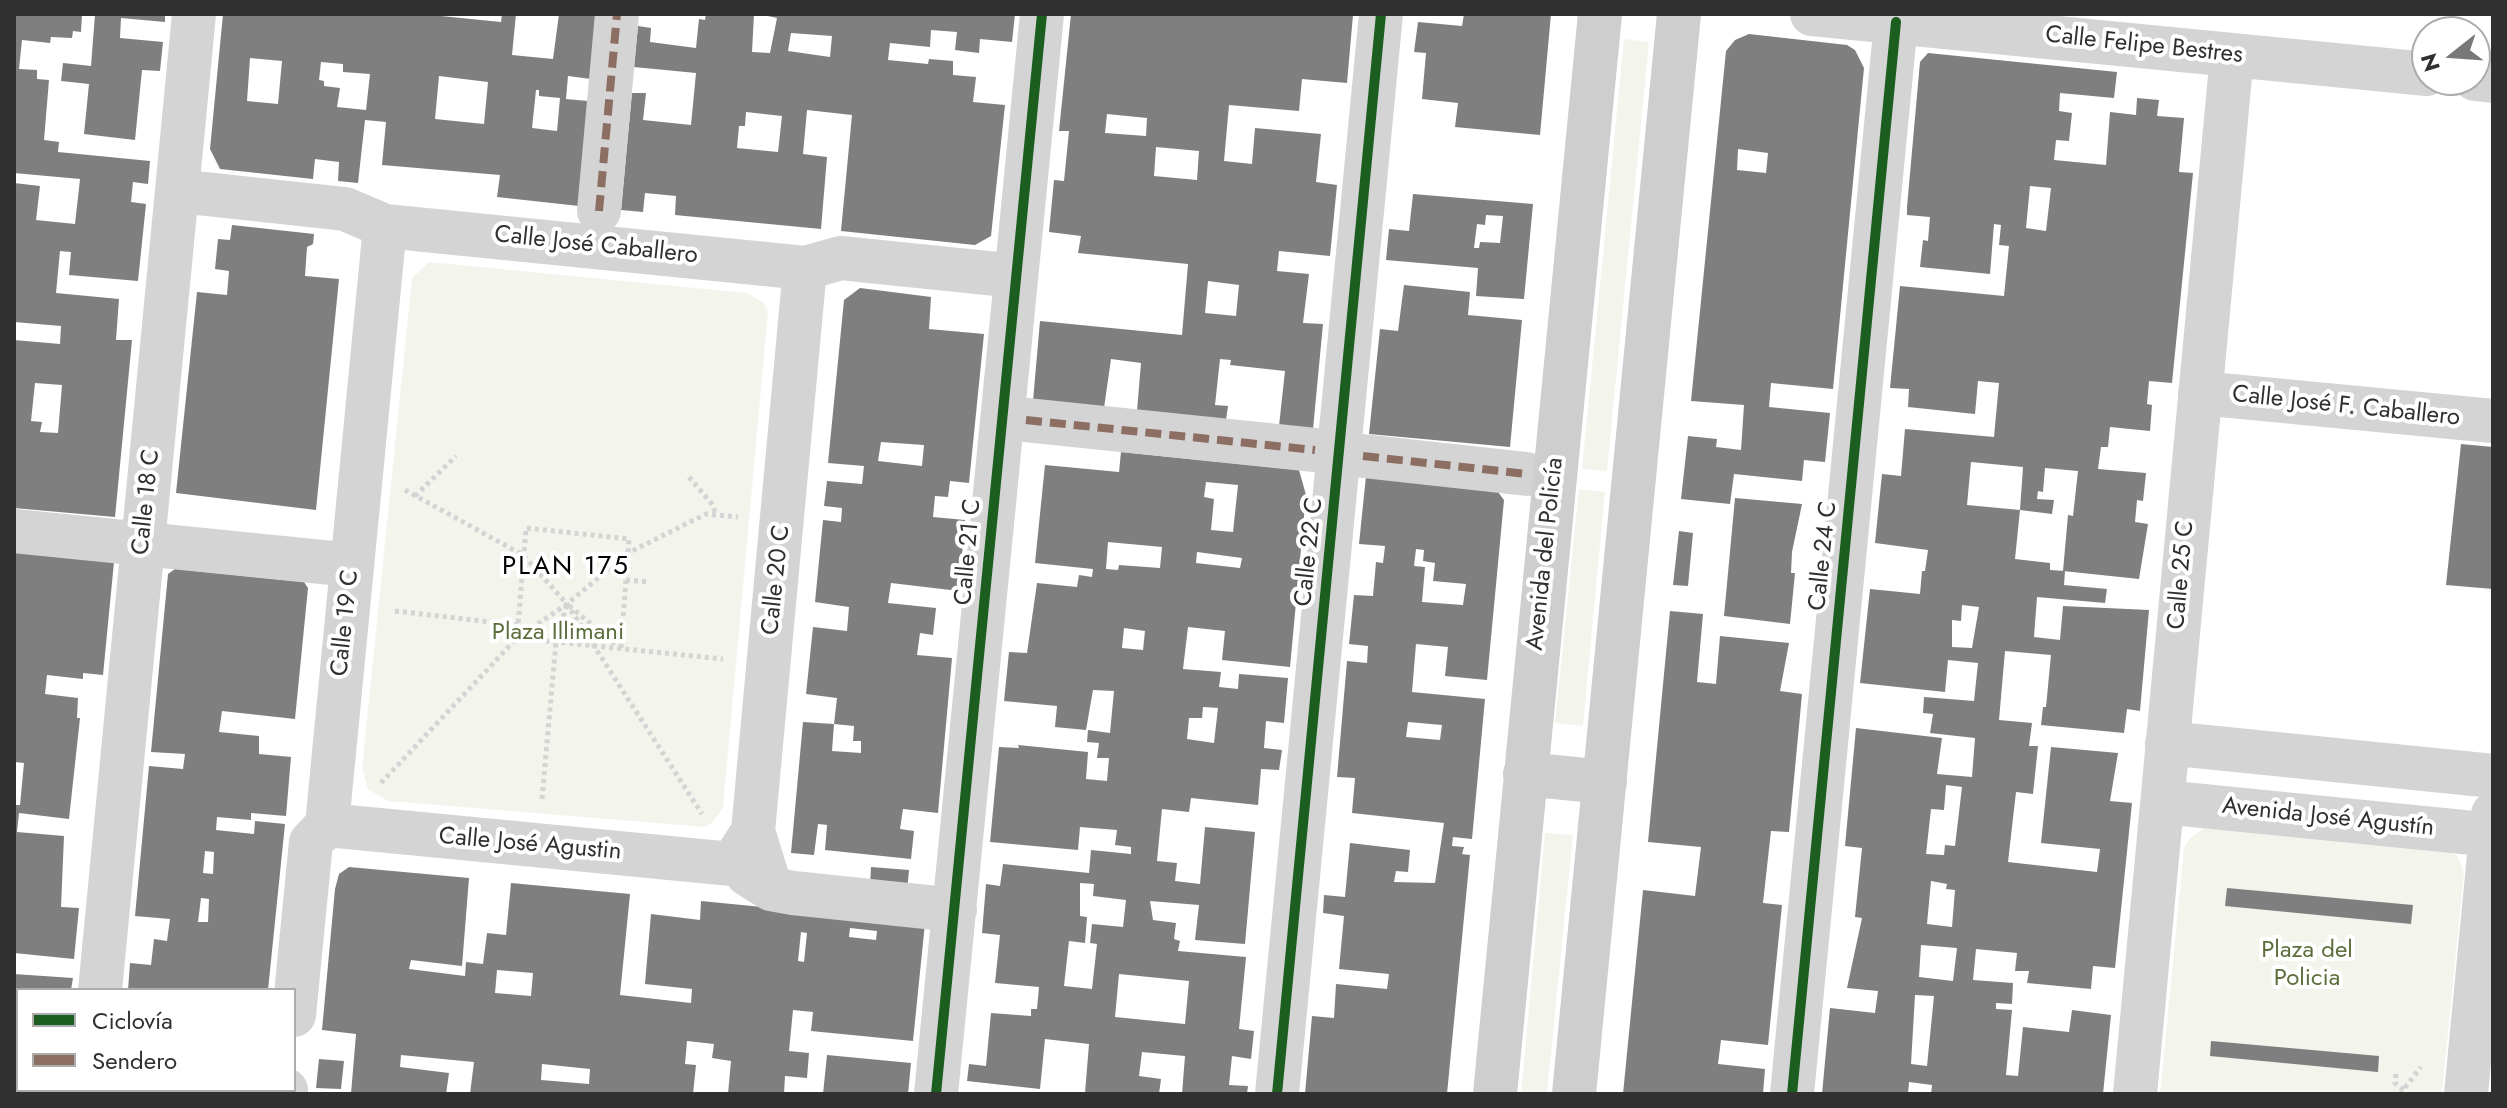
<!DOCTYPE html>
<html>
<head>
<meta charset="utf-8">
<style>
	body { margin:0 }
	#map { position:relative; width:2507px; height:1108px; overflow:hidden; background:#fff; font-family:Jost,sans-serif }
	canvas { display:block }
	.frame { position:absolute; inset:0; border:16px solid #303030; pointer-events:none }
	.legend { position:absolute; left:16px; top:988px; width:280px; height:104px; box-sizing:border-box; background:#fff; border:2px solid #acacac; margin:0; padding:10px 14px; list-style:none; font-size:24px; color:#303030 }
	.legend li { display:flex; align-items:center; gap:16px; height:40px }
	.legend b { width:40px; border:2px solid #acacac }
	.north { position:absolute; left:2411px; top:16px; width:80px; height:80px; box-sizing:border-box; background:#fff; border:2px solid #acacac; border-radius:50%; rotate:253deg; font-size:22px; font-weight:700; line-height:32px; text-align:center; color:#303030 }
	.north::after { content:''; display:block; margin:auto; width:28px; height:36px; background:#787878; clip-path:polygon(50% 0,100% 100%,50% 72%,0 100%) }
</style>
</head>
<body>
<div id="map">
<canvas width="2507" height="1108"></canvas>
<div class="frame"></div>
<ul class="legend">
<li><b style="height:10px;background:#1b5e20"></b>Ciclovía</li>
<li><b style="height:10px;background:#8d6e63"></b>Sendero</li>
</ul>
<div class="north">N</div>
</div>
<script>
const g = document.querySelector('canvas').getContext('2d');
g.lineJoin = 'round';
function fill(path, color) {
  g.fillStyle = color;
  g.fill(path, 'evenodd');
}
function toPath(rows) {
  const path = new Path2D();
  for (const r of rows) {
    path.moveTo(r[0], r[1]);
    for (let i = 2; i < r.length; i += 2) path.lineTo(r[i], r[i + 1]);
  }
  return path;
}
function strokePath(path, color, width, dash) {
  g.strokeStyle = color;
  g.lineWidth = width;
  g.lineCap = dash ? 'butt' : 'round';
  g.setLineDash(dash || []);
  g.stroke(path);
}
function drawText(font, color, halo, rows, align = 'center') {
  g.font = font + ' Jost,sans-serif';
  g.lineWidth = 8;
  g.setLineDash([]);
  g.textBaseline = 'middle';
  g.strokeStyle = halo;
  g.fillStyle = color;
  for (const [text, x, y, turn = 0] of rows) {
    g.save();
    g.translate(x, y);
    g.rotate((+turn || 0) * Math.PI / 180);
    g.textAlign = isNaN(turn) ? turn : align;
    if (halo) g.strokeText(text, 0, 0);
    g.fillText(text, 0, 0);
    g.restore();
  }
}
const green = toPath([
	[1624,39,1649,42,1607,471,1582,469],
	[429,262,747,293,763,302,768,311,723,808,712,823,705,827,388,801,368,789,362,768,412,278],
	[1579,489,1605,492,1583,726,1555,723],
	[2204,828,2452,852,2458,857,2464,872,2442,1094,2160,1094,2184,848,2189,839],
	[1545,833,1573,835,1547,1094,1521,1094]
]);
const building = toPath([
	[14,14,82,14,81,32,73,31,72,38,51,37,50,43,22,40,19,69,37,70,37,79,49,80,44,140,59,142,58,152,150,161,148,184,133,182,131,202,146,204,138,281,69,275,71,252,60,251,56,293,119,299,116,340,132,340,115,517,14,508,14,340,60,344,61,326,14,322,14,183,40,186,36,220,75,224,80,179,14,173],
	[35,383,62,385,58,433,40,432,42,422,31,421],
	[95,14,165,14,165,22,121,18,120,38,163,42,160,71,142,70,135,140,84,134,89,84,61,81,63,63,91,66],
	[223,14,421,14,501,22,502,14,516,14,512,55,553,59,559,14,597,14,591,79,568,76,566,99,588,101,579,206,497,197,500,175,382,165,386,122,365,120,358,183,338,181,339,162,315,159,313,179,220,169,210,149],
	[250,58,282,61,278,104,247,101],
	[321,62,343,64,343,72,370,74,366,110,337,107,340,88,324,86,324,81,319,80],
	[439,76,488,82,484,124,435,119],
	[536,90,539,90,539,96,560,98,557,131,532,128],
	[706,14,754,14,752,52,770,53,777,18,758,14,1015,14,1012,42,980,39,979,53,955,50,957,32,931,30,930,47,890,43,888,60,928,64,929,59,953,61,953,75,976,77,973,102,1005,105,991,236,975,245,841,231,852,115,807,110,803,154,827,157,821,229,675,215,676,196,645,193,643,212,621,210,632,93,646,93,643,120,691,125,696,73,634,67,638,26,651,28,650,42,696,48,699,19,705,20],
	[791,33,832,36,830,57,788,51],
	[746,112,782,116,778,152,737,148,739,126,745,126],
	[1071,14,1353,15,1347,83,1302,79,1299,111,1229,105,1224,161,1252,164,1255,128,1321,134,1316,182,1337,185,1330,256,1279,251,1277,271,1309,274,1303,323,1323,324,1313,429,1279,426,1285,371,1230,365,1231,360,1220,359,1215,405,1228,406,1226,420,1137,411,1141,363,1111,359,1104,408,1033,401,1040,321,1182,335,1188,264,1078,253,1081,236,1049,232,1054,180,1064,181,1069,131,1059,131],
	[1107,114,1147,118,1146,136,1105,133],
	[1156,147,1199,151,1197,180,1154,176],
	[1208,281,1239,285,1236,316,1205,313],
	[1464,14,1551,14,1540,135,1455,127,1458,103,1422,99,1426,53,1414,52,1418,22,1462,26],
	[1749,34,1847,45,1855,50,1864,68,1833,389,1771,383,1769,407,1830,413,1825,462,1804,460,1802,481,1734,474,1730,504,1681,499,1688,436,1717,439,1716,447,1741,450,1744,405,1691,401,1726,51,1735,40],
	[1738,149,1768,153,1766,173,1737,170],
	[1928,53,2117,72,2114,98,2060,93,2059,111,2072,113,2069,141,2056,140,2054,160,2106,165,2110,112,2136,115,2137,98,2159,100,2157,116,2184,118,2179,172,2193,173,2172,383,2149,381,2147,404,2152,405,2150,431,2110,427,2108,447,2101,447,2098,469,2146,473,2143,501,2137,500,2135,522,2148,524,2139,579,2063,571,2068,515,2073,516,2078,471,2045,468,2043,492,2038,491,2037,499,2054,500,2052,514,2020,510,2023,467,1971,462,1967,505,2020,510,2015,559,2050,563,2050,570,2065,571,2064,585,2107,589,2105,603,2037,597,2034,637,2060,640,2063,606,2149,610,2140,711,2127,709,2124,733,2041,725,2043,707,2046,707,2051,655,2005,651,1999,720,2032,723,2029,746,2038,746,2033,794,2016,792,2008,862,2097,872,2100,849,2041,843,2051,747,2118,753,2110,801,2132,803,2115,968,2093,966,2091,989,2027,983,2029,971,2015,971,2017,953,1976,949,1973,980,2013,983,2012,1004,1996,1003,1996,1009,2012,1010,2006,1075,2018,1076,2023,1027,2069,1032,2072,1010,2111,1015,2103,1094,1931,1094,1932,1085,1909,1082,1908,1094,1822,1094,1830,1008,1875,1013,1878,991,1847,988,1862,918,1855,917,1862,848,1845,846,1856,728,1942,738,1937,774,1972,777,1975,738,1930,733,1933,714,1923,713,1924,697,1974,701,1978,663,1948,660,1945,692,1860,683,1870,589,1920,594,1922,571,1925,571,1928,550,1875,543,1882,474,1901,476,1905,429,1994,437,1999,383,1978,381,1975,414,1908,407,1909,389,1890,388,1900,286,2004,296,2009,246,1999,245,2001,225,1994,224,1990,274,1920,267,1923,240,1928,241,1930,217,1907,215,1907,207,1920,62],
	[2030,186,2051,188,2046,231,2026,228],
	[1962,605,1979,607,1972,648,1952,647,1952,620,1961,621],
	[1946,785,1962,787,1955,846,1945,845,1944,855,1926,854,1931,809,1944,810],
	[1931,881,1947,884,1946,889,1955,890,1952,927,1927,924],
	[1921,945,1957,948,1953,981,1919,977],
	[1915,995,1934,996,1927,1066,1911,1064],
	[1413,194,1533,204,1524,299,1476,296,1478,268,1386,260,1389,229,1409,231],
	[1486,215,1503,216,1500,243,1480,242,1479,248,1474,248,1477,224,1485,225],
	[232,225,314,234,313,244,307,247,305,276,339,279,316,510,176,493,197,292,227,295,229,271,215,269,218,239,230,240],
	[1404,285,1470,292,1468,315,1522,320,1510,447,1369,434,1380,329,1398,331],
	[860,288,931,297,929,329,984,334,969,483,950,481,948,497,935,496,933,517,965,520,959,591,891,583,888,603,936,608,933,635,920,633,917,655,952,658,938,813,903,809,900,829,914,831,911,859,825,850,827,825,818,824,814,855,791,853,803,722,834,724,832,751,861,753,861,741,853,741,854,726,834,724,837,698,806,694,813,627,847,631,849,607,815,602,823,520,841,522,842,508,824,506,827,481,862,484,864,466,828,463,844,300],
	[881,442,924,445,922,466,878,461],
	[2461,444,2493,447,2493,589,2446,585],
	[1121,452,1299,470,1306,495,1290,667,1222,660,1225,631,1188,627,1183,669,1221,672,1219,687,1238,689,1239,674,1288,678,1284,723,1266,721,1264,748,1282,750,1279,770,1261,769,1258,805,1191,798,1189,812,1162,809,1157,861,1177,863,1175,881,1200,884,1205,827,1255,832,1245,944,1195,940,1199,905,1150,901,1153,920,1176,923,1174,939,1180,941,1178,951,1246,957,1239,1029,1254,1031,1251,1059,1232,1056,1229,1085,1248,1086,1247,1094,1182,1094,1185,1056,1142,1052,1139,1076,1161,1079,1159,1094,1085,1093,1089,1044,1045,1039,1040,1089,967,1081,969,1064,986,1066,991,1013,1031,1016,1031,1009,1037,1009,1039,987,995,983,1000,935,982,933,986,884,1000,886,1003,864,1089,873,1091,850,1131,854,1131,847,1115,845,1117,830,1080,827,1078,850,990,842,999,747,1019,748,1018,745,1088,752,1086,779,1107,781,1109,758,1097,758,1099,743,1087,742,1088,730,1110,733,1114,691,1093,690,1086,730,1055,727,1057,706,1004,701,1009,652,1027,653,1037,583,1077,587,1079,575,1092,577,1093,569,1035,563,1045,465,1119,472],
	[1206,482,1238,485,1233,532,1211,530,1214,499,1204,497],
	[1108,542,1162,547,1160,568,1119,565,1118,570,1106,569],
	[1197,552,1242,558,1240,568,1196,563],
	[1124,628,1145,631,1143,650,1122,648],
	[1203,707,1218,708,1214,743,1187,739,1189,718,1202,718],
	[1080,883,1094,884,1093,896,1126,900,1123,927,1092,924,1090,943,1097,944,1092,989,1064,986,1069,941,1085,943,1087,917,1080,916],
	[1119,974,1189,981,1185,1024,1115,1017],
	[1366,476,1495,488,1504,500,1487,680,1445,676,1448,647,1416,644,1412,692,1485,699,1472,839,1453,837,1452,846,1464,847,1462,854,1470,855,1447,1094,1305,1094,1312,1016,1334,1018,1336,984,1387,989,1389,974,1339,969,1344,916,1323,913,1324,895,1345,897,1350,843,1410,850,1408,872,1396,871,1394,882,1435,883,1444,823,1352,813,1355,778,1337,777,1347,661,1367,663,1368,646,1349,644,1354,595,1373,596,1376,562,1383,563,1385,546,1359,544],
	[1416,549,1424,550,1423,561,1435,563,1433,581,1466,584,1463,605,1422,602,1425,567,1414,566],
	[1408,722,1442,725,1440,740,1406,737],
	[1735,498,1802,504,1792,552,1791,573,1795,573,1790,624,1724,616],
	[1679,531,1693,533,1688,586,1673,585],
	[14,552,114,562,103,675,83,673,83,679,47,675,45,694,78,698,77,718,80,718,69,819,19,813,17,832,64,836,61,907,79,908,74,959,14,953,14,805,20,805,24,763,14,762],
	[175,569,304,582,308,588,295,719,222,711,219,732,259,736,259,754,291,757,286,816,251,813,251,820,217,817,216,830,254,834,255,821,285,824,268,990,128,990,130,963,151,965,154,939,167,941,170,919,135,916,149,766,183,769,185,754,151,752,168,574],
	[205,851,214,852,213,874,203,873],
	[201,898,209,899,208,922,198,922],
	[1670,611,1703,614,1697,682,1716,684,1720,636,1789,643,1780,691,1802,694,1789,832,1771,831,1763,903,1782,905,1768,1045,1721,1040,1718,1064,1765,1069,1763,1094,1623,1094,1643,890,1695,896,1701,847,1648,842],
	[349,867,469,878,462,966,411,960,409,969,465,976,466,962,483,964,487,933,506,935,511,883,630,894,620,995,691,1003,692,989,645,984,651,914,700,920,701,901,925,923,913,1041,811,1031,813,1012,793,1010,789,1051,809,1053,807,1078,785,1076,784,1094,728,1094,731,1061,712,1058,714,1044,687,1041,685,1064,696,1065,693,1094,470,1094,474,1062,401,1055,400,1067,449,1073,446,1094,351,1094,356,1034,322,1030,335,889,339,874],
	[850,928,877,931,876,940,849,937],
	[801,932,807,933,804,962,798,961],
	[497,970,533,973,531,996,495,993],
	[542,1064,590,1069,589,1084,541,1080],
	[871,867,909,870,907,891,870,887],
	[2227,888,2413,905,2411,924,2225,906],
	[14,974,73,978,71,990,18,990,18,1090,61,1090,61,1094,14,1094],
	[2211,1041,2379,1056,2378,1072,2210,1056],
	[827,1055,911,1063,908,1094,823,1094],
	[319,1059,344,1061,341,1089,316,1088],
	[118,1090,237,1090,237,1094,118,1094]
]);
const path = toPath([
	[689,477,713,505,716,515],
	[405,490,523,555,567,604,702,814],
	[415,496,456,456],
	[626,580,650,582],
	[395,611,518,625],
	[621,648,629,539,526,528,517,638,723,659],
	[381,783,517,638,567,604,628,553,706,514,738,517],
	[542,799,556,642,567,604,620,648],
	[2396,1074,2395,1083,2404,1090],
	[2400,1094,2421,1067]
]);
const street = toPath([
	[1812,14,2427,74],
	[2475,79,2493,81],
	[178,191,345,209,385,226,805,268,841,258,1016,276],
	[599,211,617,14],
	[2200,393,2493,421],
	[1026,420,1315,450],
	[1363,456,1527,474],
	[14,531,352,565],
	[2167,743,2493,776],
	[2163,802,2493,835],
	[327,825,732,864,753,831],
	[747,874,771,889,793,893,955,910],
	[771,889,753,831,805,268],
	[100,990,194,14],
	[294,1015,311,842,327,825,385,226],
	[89,1094,90,1090],
	[286,1094,286,1090],
	[936,1094,1042,14],
	[1277,1094,1381,14],
	[1792,1094,1896,22],
	[2135,1094,2232,55],
	[2466,1094,2493,814]
]);
const secondary = toPath([
	[1525,774,1605,782],
	[1495,1094,1600,14],
	[1574,1094,1679,14]
]);
const quiet = toPath([
	[599,211,617,14],
	[1026,420,1315,450],
	[1363,456,1527,474]
]);
const cycleway = toPath([
	[936,1094,1042,14],
	[1277,1094,1381,14],
	[1792,1094,1896,22]
]);
const streetNames = [
	["Calle Felipe Bestres",2144,46,6],
	["Calle José Caballero",596,246,6],
	["Calle José F. Caballero",2346,407,6],
	["Calle 18 C",147,502,-84],
	["Calle 21 C",969,552,-85],
	["Calle 22 C",1310,552,-84],
	["Avenida del Policía",1546,554,-84],
	["Calle 24 C",1824,556,-84],
	["Calle 25 C",2182,575,-85],
	["Calle 20 C",777,580,-84],
	["Calle 19 C",346,623,-84],
	["Avenida José Agustín",2328,818,6],
	["Calle José Agustin",530,845,5]
];
const parkNames = [
	["Plaza Illimani",558,633],
	["Plaza del",2307,951],
	["Policia",2307,979]
];
const neighbourhoodNames = [
	["PLAN 175",566,568]
];
fill(green, '#f3f5ed');
fill(building, '#7f7f7f');
strokePath(path, '#d4d4d4', 5, [4, 4]);
strokePath(street, '#d4d4d4', 44);
strokePath(secondary, '#cecece', 44);
strokePath(quiet, '#8d6e63', 8, [16, 8]);
strokePath(cycleway, '#1b5e20', 10);
drawText('24px', '#303030', '#fff', streetNames);
drawText('24px', '#5d6d3c', '#fff', parkNames);
g.letterSpacing = '2px';
drawText('26px', '#000', '#fff', neighbourhoodNames);
g.letterSpacing = '0px';
</script>
</body>
</html>
